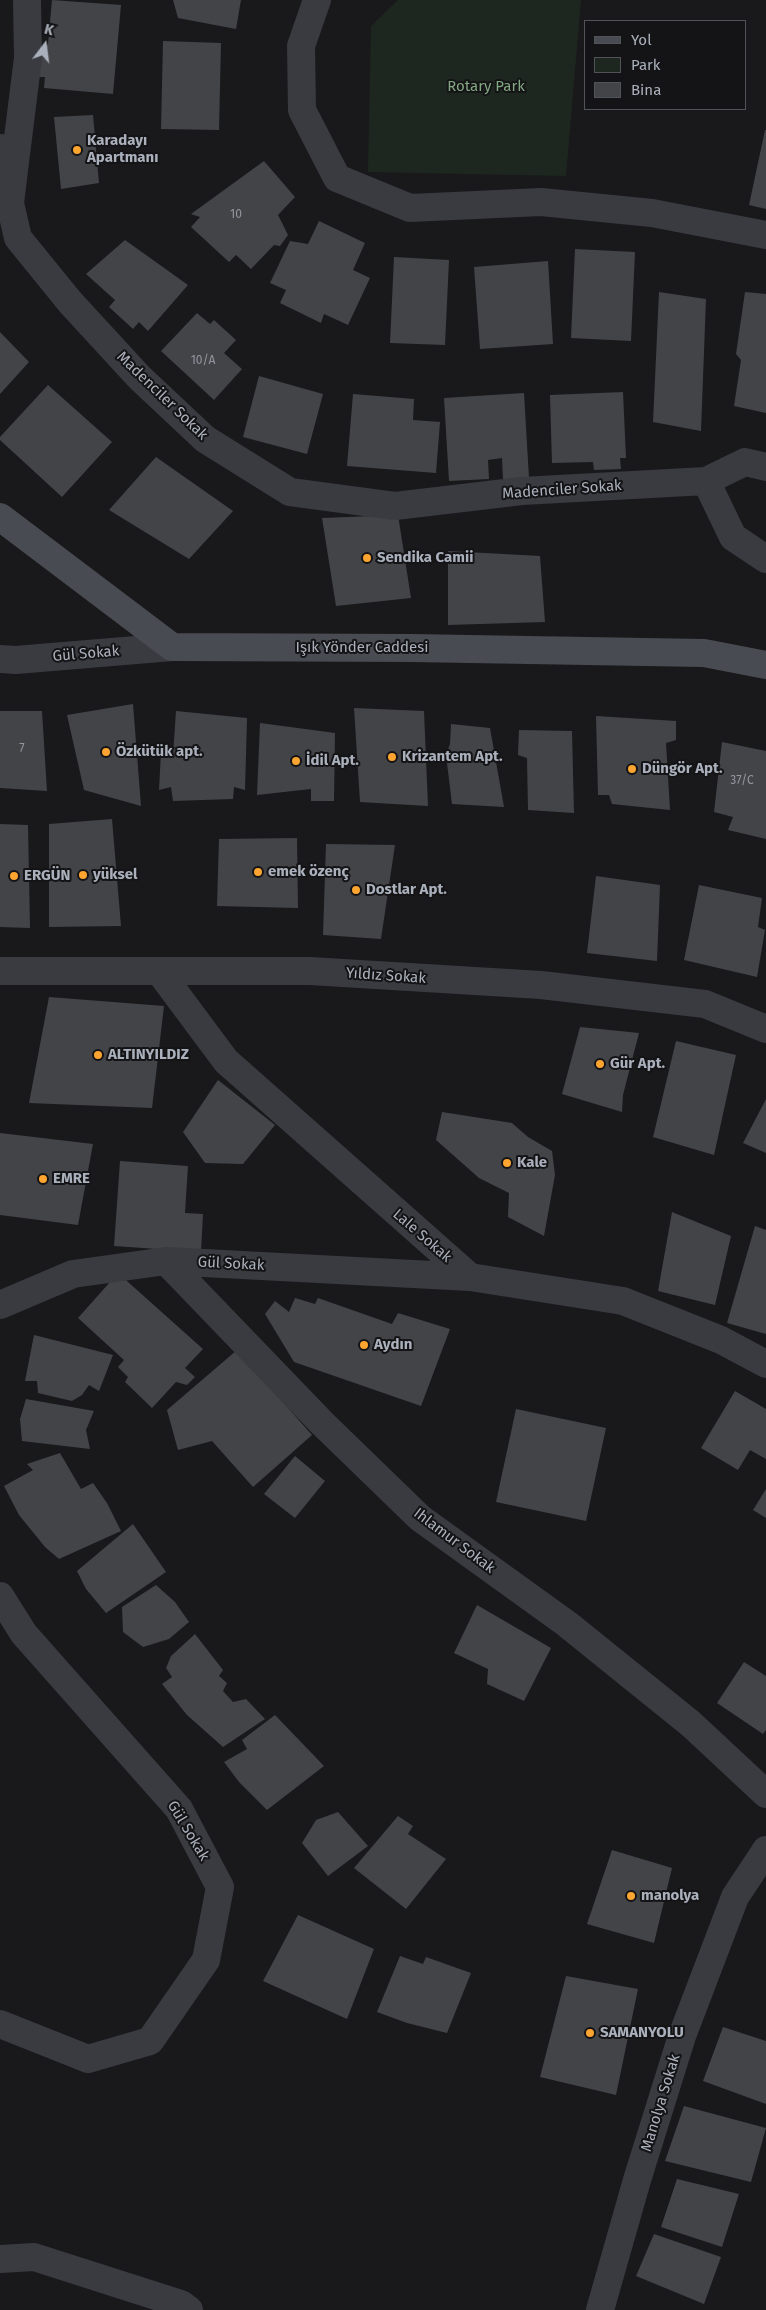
<!DOCTYPE html>
<html>
<head>
<meta charset="utf-8">
<style>
	body { margin:0 }
	#map { position:relative; width:766px; height:2310px; overflow:hidden; background:#19191b; font-family:"Fira Sans",sans-serif }
	canvas { display:block }
	.legend { position:absolute; left:584px; top:20px; width:162px; height:90px; box-sizing:border-box; background:#141416; border:1px solid #505358; margin:0; padding:6px 9px; list-style:none; font-size:15px; color:#abb1bc }
	.legend li { display:flex; align-items:center; gap:10px; height:25px }
	.legend b { width:25px; border:1px solid #505358 }
	.north { position:absolute; left:20px; top:20px; width:50px; height:50px; -webkit-text-stroke:4px #141416; paint-order:stroke; rotate:15deg; font-size:14px; font-weight:700; line-height:20px; text-align:center; color:#abb1bc }
	.north::after { content:''; display:block; margin:auto; width:18px; height:22px; background:#abb1bc; clip-path:polygon(50% 0,100% 100%,50% 72%,0 100%) }
</style>
</head>
<body>
<div id="map">
<canvas width="766" height="2310"></canvas>
<ul class="legend">
<li><b style="height:6px;background:#484b51"></b>Yol</li>
<li><b style="height:14px;background:#1e271f"></b>Park</li>
<li><b style="height:14px;background:#434448"></b>Bina</li>
</ul>
<div class="north">K</div>
</div>
<script>
const g = document.querySelector('canvas').getContext('2d');
g.lineJoin = 'round';
function fill(path, color) {
  g.fillStyle = color;
  g.fill(path, 'evenodd');
}
function toPath(rows) {
  const path = new Path2D();
  for (const r of rows) {
    path.moveTo(r[0], r[1]);
    for (let i = 2; i < r.length; i += 2) path.lineTo(r[i], r[i + 1]);
  }
  return path;
}
function strokePath(path, color, width, dash) {
  g.strokeStyle = color;
  g.lineWidth = width;
  g.lineCap = dash ? 'butt' : 'round';
  g.setLineDash(dash || []);
  g.stroke(path);
}
function drawText(font, color, halo, rows, align = 'center') {
  g.font = font + ' "Fira Sans",sans-serif';
  g.lineWidth = 4;
  g.setLineDash([]);
  g.textBaseline = 'middle';
  g.strokeStyle = halo;
  g.fillStyle = color;
  for (const [text, x, y, turn = 0] of rows) {
    g.save();
    g.translate(x, y);
    g.rotate((+turn || 0) * Math.PI / 180);
    g.textAlign = isNaN(turn) ? turn : align;
    if (halo) g.strokeText(text, 0, 0);
    g.fillText(text, 0, 0);
    g.restore();
  }
}
const green = toPath([
	[398,0,581,0,566,176,368,172,371,26]
]);
const building = toPath([
	[52,0,121,5,113,94,44,88,45,77,39,77,41,48,48,44],
	[173,0,241,0,236,29,178,18],
	[163,41,221,43,219,130,161,129],
	[93,115,99,183,61,189,54,117],
	[765,130,766,130,766,209,749,205],
	[264,161,295,197,278,215,288,235,280,246,274,245,251,269,236,255,229,262,191,227,200,217,191,214],
	[319,221,365,243,353,270,370,278,348,325,324,314,321,323,280,303,286,290,270,283,290,241,308,244],
	[125,240,188,285,148,331,139,322,133,329,109,307,115,300,86,274],
	[575,249,635,252,631,341,571,338],
	[394,257,449,260,445,345,390,343],
	[548,261,553,344,480,349,474,267],
	[659,292,706,299,701,431,653,422],
	[745,292,766,294,766,413,734,406,741,360,736,354],
	[197,313,210,324,214,320,236,340,224,353,242,369,214,400,161,351],
	[0,332,29,362,0,394],
	[259,376,323,394,307,454,243,437],
	[48,385,112,442,62,497,0,440,0,437],
	[623,392,626,458,620,458,621,469,594,470,593,462,552,463,550,395],
	[524,393,529,478,503,480,502,458,488,460,489,479,449,481,444,398],
	[353,394,414,399,413,420,440,422,436,473,347,466],
	[156,457,233,511,189,559,109,510],
	[398,515,411,598,336,606,322,518],
	[448,551,540,556,545,622,448,625],
	[133,704,141,806,84,790,67,715],
	[354,708,424,711,428,806,360,802],
	[0,711,42,711,47,791,0,788],
	[176,711,247,718,245,790,234,787,233,799,173,801,171,787,159,790,161,752,173,755],
	[596,716,676,721,676,740,666,743,670,810,612,804,609,795,598,795],
	[260,723,335,733,334,801,311,801,311,789,257,795],
	[451,724,490,728,504,807,452,804,446,755,450,744],
	[519,730,572,731,574,813,528,810,527,758,518,755],
	[722,742,766,751,766,839,728,830,733,817,714,812],
	[112,819,121,926,49,927,49,824],
	[0,824,28,825,30,928,0,927],
	[297,838,298,908,217,906,219,839],
	[326,844,395,845,381,939,323,935],
	[596,876,660,885,657,961,587,953],
	[699,885,762,898,758,927,765,930,757,977,684,960],
	[49,997,164,1006,152,1108,29,1103],
	[580,1027,639,1033,623,1095,622,1112,562,1094],
	[676,1041,736,1055,714,1155,653,1137],
	[218,1080,275,1125,243,1164,205,1163,183,1132],
	[766,1099,766,1153,743,1143],
	[442,1112,512,1123,528,1137,552,1151,555,1175,544,1236,508,1217,509,1193,479,1178,436,1140],
	[0,1133,93,1144,78,1225,0,1215],
	[120,1161,188,1166,185,1213,203,1214,201,1252,114,1246],
	[672,1212,731,1236,715,1305,658,1291],
	[755,1226,766,1230,766,1334,727,1323],
	[118,1273,203,1349,185,1368,195,1377,187,1385,176,1382,152,1408,125,1382,128,1377,118,1367,124,1360,78,1318],
	[295,1298,315,1304,318,1298,392,1324,398,1313,450,1329,421,1406,294,1362,265,1314,275,1301,289,1312],
	[34,1335,113,1355,99,1391,89,1385,82,1395,72,1401,38,1393,37,1381,25,1381],
	[237,1350,312,1435,253,1487,212,1441,178,1450,167,1410],
	[735,1391,766,1409,766,1459,750,1450,738,1470,701,1448],
	[26,1399,94,1411,86,1430,90,1449,22,1441,20,1419],
	[516,1409,606,1428,586,1521,496,1502],
	[60,1453,81,1489,93,1483,107,1503,121,1531,59,1559,45,1547,19,1515,4,1486,33,1470,27,1464],
	[295,1456,325,1481,295,1518,264,1494],
	[766,1489,766,1518,753,1510],
	[133,1524,166,1572,106,1613,86,1589,77,1571],
	[156,1585,175,1602,189,1622,169,1639,143,1647,123,1632,122,1607],
	[477,1605,551,1648,524,1701,487,1684,488,1669,454,1653],
	[195,1634,223,1670,219,1676,227,1683,223,1691,233,1702,246,1699,265,1719,223,1747,187,1715,162,1684,172,1677,166,1668,171,1656],
	[744,1662,766,1676,766,1730,763,1734,717,1703],
	[275,1715,324,1766,267,1810,239,1782,224,1762,247,1749,242,1740],
	[338,1812,368,1846,328,1876,302,1843,316,1820],
	[398,1816,413,1826,408,1834,446,1859,406,1909,354,1868],
	[612,1850,672,1868,654,1943,587,1924],
	[298,1915,374,1949,347,2019,263,1981],
	[400,1956,423,1964,426,1957,471,1973,447,2033,407,2023,377,2012],
	[566,1976,638,1989,616,2095,540,2077],
	[723,2027,766,2041,766,2104,703,2081],
	[684,2106,766,2128,751,2182,665,2161],
	[677,2179,739,2194,722,2247,661,2227],
	[654,2234,721,2257,704,2304,636,2276]
]);
const street = toPath([
	[317,0,301,46,302,110,337,178,410,208,541,202,652,213,766,235],
	[0,148,14,170,10,203,18,238,70,302,139,377,205,439,290,492,395,506,522,491,706,481,745,462,766,467],
	[14,170,28,58,27,0],
	[706,481,733,537,766,559],
	[0,659,16,660,172,647],
	[0,971,310,971,541,985,705,1004,766,1029],
	[159,971,226,1061,470,1277,623,1301,721,1340,766,1364],
	[166,1261,322,1423,420,1518,567,1624,691,1724,766,1794],
	[0,1305,73,1274,166,1261,470,1277],
	[0,1596,24,1634,179,1809,220,1887,206,1960,150,2041,88,2059,0,2024],
	[0,2259,34,2257,181,2304,189,2310],
	[600,2310,637,2180,682,2036,735,1897,766,1850]
]);
const secondary = toPath([
	[0,517,172,647,411,648,704,653,766,665]
]);
const markers = [
	[77,150,5,"#fda530"],
	[367,558,5,"#fda530"],
	[106,752,5,"#fda530"],
	[392,757,5,"#fda530"],
	[296,761,5,"#fda530"],
	[632,769,5,"#fda530"],
	[258,872,5,"#fda530"],
	[83,875,5,"#fda530"],
	[14,876,5,"#fda530"],
	[356,890,5,"#fda530"],
	[98,1055,5,"#fda530"],
	[600,1064,5,"#fda530"],
	[507,1163,5,"#fda530"],
	[43,1179,5,"#fda530"],
	[364,1345,5,"#fda530"],
	[631,1896,5,"#fda530"],
	[590,2033,5,"#fda530"]
];
const numberNames = [
	["10",236,215],
	["10/A",203,361],
	["7",22,749],
	["37/C",742,781]
];
const parkNames = [
	["Rotary Park",486,87]
];
const poiNames = [
	["Karadayı",87,141],
	["Apartmanı",87,158],
	["Sendika Camii",377,558],
	["Özkütük apt.",116,752],
	["Krizantem Apt.",402,757],
	["İdil Apt.",306,761],
	["Düngör Apt.",642,769],
	["emek özenç",268,872],
	["yüksel",93,875],
	["ERGÜN",24,876],
	["Dostlar Apt.",366,890],
	["ALTINYILDIZ",108,1055],
	["Gür Apt.",610,1064],
	["Kale",517,1163],
	["EMRE",53,1179],
	["Aydın",374,1345],
	["manolya",641,1896],
	["SAMANYOLU",600,2033]
];
const streetNames = [
	["Madenciler Sokak",162,396,44],
	["Madenciler Sokak",562,490,-4],
	["Işık Yönder Caddesi",362,648],
	["Gül Sokak",86,654,-5],
	["Yıldız Sokak",386,976,4],
	["Lale Sokak",422,1236,41],
	["Gül Sokak",231,1264,3],
	["Ihlamur Sokak",454,1541,37],
	["Gül Sokak",188,1831,59],
	["Manolya Sokak",661,2103,-73]
];
fill(green, '#1e271f');
fill(building, '#434448');
strokePath(street, '#3a3b41', 28);
strokePath(secondary, '#484b51', 28);
for (const [x, y, r, color] of markers) {
  const dot = new Path2D();
  dot.arc(x, y, r, 0, 2 * Math.PI);
  g.fillStyle = color;
  g.fill(dot);
  strokePath(dot, '#141416', 2);
}
drawText('12px', '#91969f', null, numberNames);
drawText('15px', '#82a881', '#141416', parkNames);
drawText('bold 15px', '#abb1bc', '#141416', poiNames, 'left');
drawText('15px', '#abb1bc', '#141416', streetNames);
</script>
</body>
</html>
